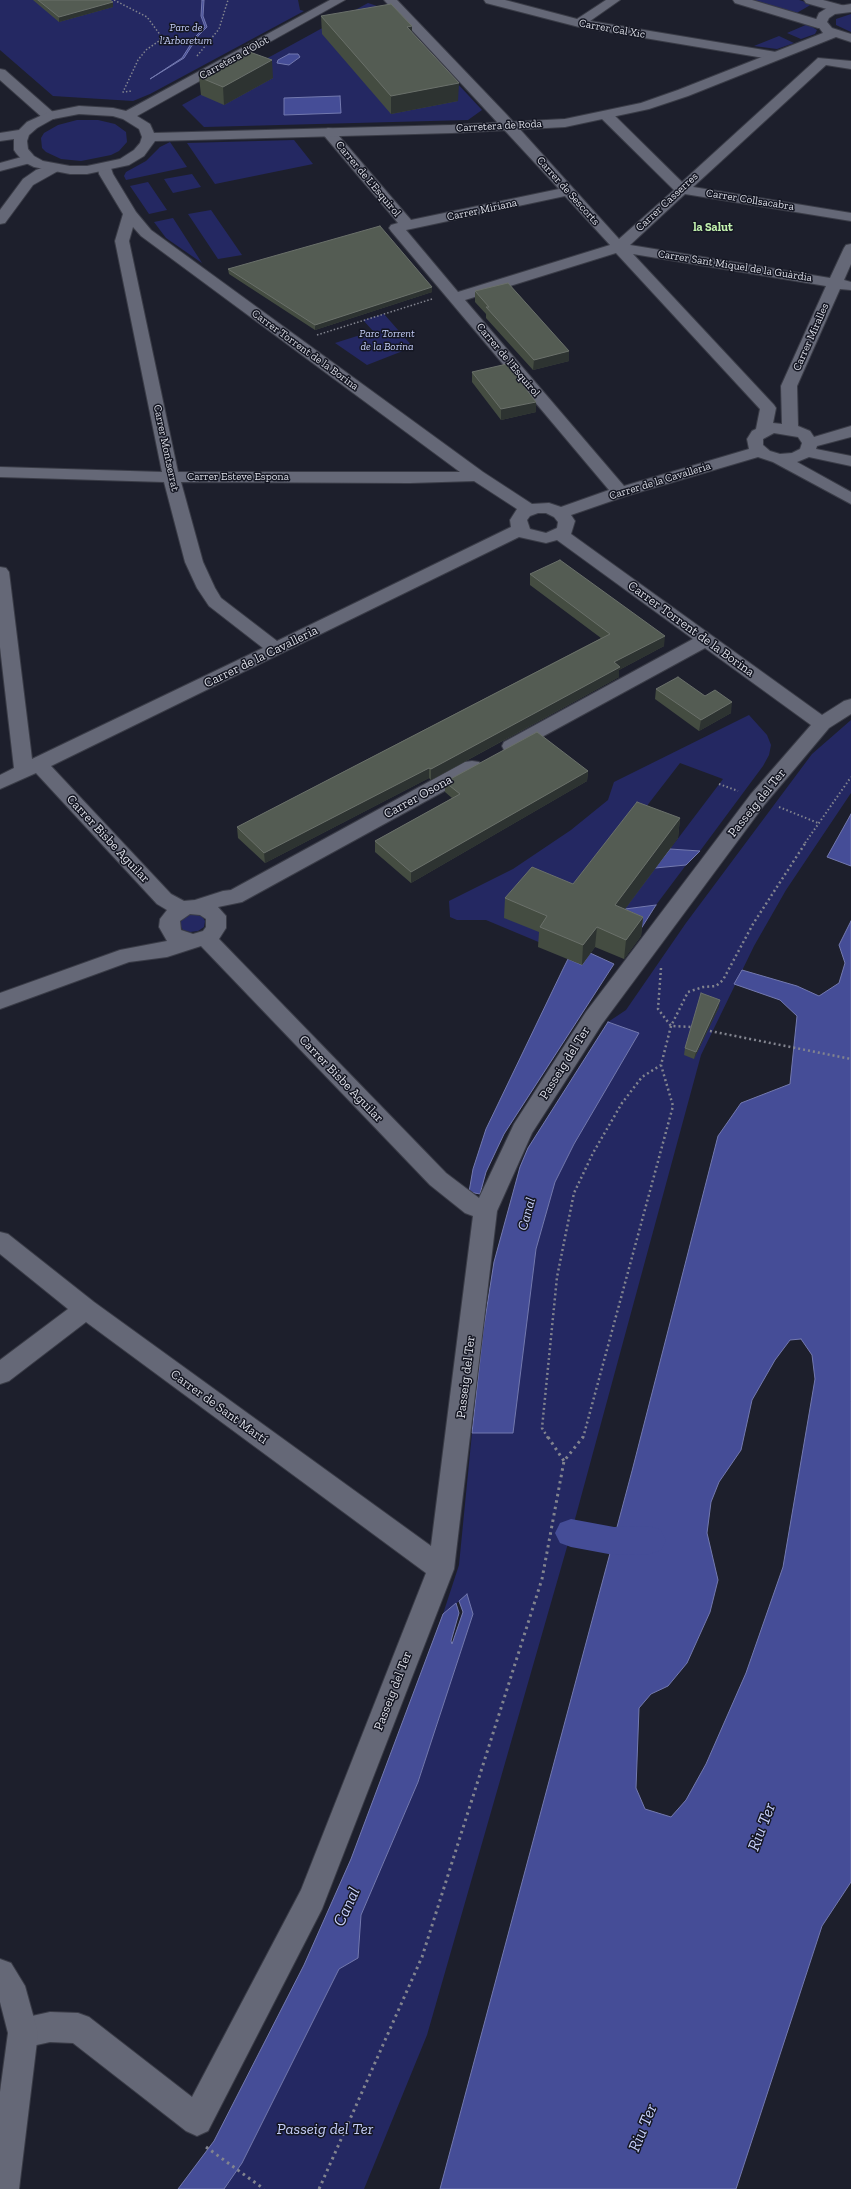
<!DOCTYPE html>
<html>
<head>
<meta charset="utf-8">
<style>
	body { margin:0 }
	canvas { display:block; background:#1d1f2c }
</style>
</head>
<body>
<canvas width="851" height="2189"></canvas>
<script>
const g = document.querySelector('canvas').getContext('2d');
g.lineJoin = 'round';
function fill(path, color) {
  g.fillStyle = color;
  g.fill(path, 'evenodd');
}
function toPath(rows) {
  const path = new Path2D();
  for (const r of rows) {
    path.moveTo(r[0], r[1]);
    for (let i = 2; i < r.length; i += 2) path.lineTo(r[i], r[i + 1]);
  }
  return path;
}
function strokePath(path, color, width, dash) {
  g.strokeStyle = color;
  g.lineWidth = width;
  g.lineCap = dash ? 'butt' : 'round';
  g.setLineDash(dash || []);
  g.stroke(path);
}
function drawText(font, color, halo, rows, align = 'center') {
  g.font = font + ' "Zilla Slab",serif';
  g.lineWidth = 3;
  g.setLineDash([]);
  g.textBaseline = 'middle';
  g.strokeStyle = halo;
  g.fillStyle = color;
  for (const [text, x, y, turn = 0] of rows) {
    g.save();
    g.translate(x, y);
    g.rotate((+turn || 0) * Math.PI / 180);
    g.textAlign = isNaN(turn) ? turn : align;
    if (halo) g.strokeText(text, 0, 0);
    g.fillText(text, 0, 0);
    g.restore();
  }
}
const green = toPath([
	[0,0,298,0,300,10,304,11,150,94,133,101,53,96,0,50],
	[750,0,799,0,812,4,795,14],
	[368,3,389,10,482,110,468,120,204,127,182,105],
	[851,14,851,32,836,25,836,19],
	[808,24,817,30,815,34,801,39,787,33],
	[779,36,794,43,777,49,754,46],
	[77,120,98,120,115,124,126,132,127,142,119,151,111,155,81,161,61,159,46,152,42,148,41,138,44,133,58,125],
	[294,140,313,164,215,184,187,143],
	[170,142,187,167,126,180,124,176,126,172,146,161,160,147],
	[192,174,201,187,173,193,164,179],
	[148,182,167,210,149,214,130,186],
	[211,210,242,255,218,259,188,214],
	[173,218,202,263,166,238,154,222],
	[384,314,413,347,367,365,335,343,373,331,363,320],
	[749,715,767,735,771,745,769,755,763,766,700,851,670,849,723,779,680,763,541,943,486,920,457,920,450,917,449,901,513,869,571,830,608,800,614,782],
	[851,720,851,793,786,890,754,946,701,1055,575,1519,427,2035,364,2189,224,2189,242,2163,339,1969,357,1958,361,1915,418,1782,473,1614,467,1595,443,1614,459,1565,472,1433,513,1433,536,1249,555,1182,574,1144,639,1033,608,1022,626,1010,686,923,812,754],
	[686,865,656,905,625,909,655,868],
	[195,914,202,916,205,921,204,927,198,931,190,932,183,930,180,925,181,920,187,915]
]);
const water = toPath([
	[202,0,204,0,203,16,207,27,198,36,184,58,150,79,182,58,196,36,205,27,201,16,202,0],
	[289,54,298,54,300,57,289,65,277,63,278,60,289,54],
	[340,96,341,113,284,115,284,98,340,96],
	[851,814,851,866,827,857,851,814],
	[670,849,700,851,686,865,655,868,670,849],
	[656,905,637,935,613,925,625,909,656,905],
	[851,921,851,1882,822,1926,736,2189,440,2189,632,1471,718,1136,741,1103,790,1084,797,1016,780,1000,734,984,742,970,797,986,819,996,839,983,845,963,839,945,851,921],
	[801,1339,812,1355,815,1379,783,1567,746,1673,706,1764,686,1800,671,1817,645,1809,636,1788,639,1708,651,1694,668,1686,687,1663,710,1612,718,1580,707,1533,711,1502,719,1482,741,1450,752,1400,775,1360,790,1340,801,1339],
	[590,953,614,964,504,1134,486,1172,480,1194,469,1192,473,1169,486,1129,563,969,568,959,582,965,590,953],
	[608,1022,639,1033,574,1144,555,1182,536,1249,513,1433,472,1433,483,1332,494,1262,520,1167,528,1148,608,1022],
	[467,1594,473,1614,418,1782,361,1915,358,1958,339,1969,242,2163,224,2189,178,2189,214,2141,304,1965,351,1859,443,1614,456,1603,459,1613,451,1641,452,1644,463,1612,459,1601,467,1594]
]);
const canal = toPath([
	[571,1519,614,1527,650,1526,661,1530,666,1540,661,1550,650,1554,614,1555,571,1547,560,1543,555,1533,560,1523,571,1519]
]);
const pathFar3 = toPath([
	[114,0,147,17,161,36,159,41,146,50,138,60,123,92,132,91],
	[197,56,219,29,228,0],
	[317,335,432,299]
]);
const pathFar2 = toPath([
	[719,784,738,791],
	[779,807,818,823],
	[805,843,851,777]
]);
const pathFar1 = toPath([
	[661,968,658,1009,671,1026,693,1027],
	[705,1030,851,1059],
	[548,1438,542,1428,557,1277,574,1193,593,1153,622,1103,642,1077,661,1065],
	[583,1438,673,1106,661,1065,671,1026,688,992,703,987,716,986,723,980,753,924,806,842]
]);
const path = toPath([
	[548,1437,564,1461],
	[206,2147,264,2189],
	[319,2189,422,1957,542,1579,564,1461,583,1437]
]);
const street = toPath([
	[384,0,397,0,507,115,619,239,674,190,602,119,600,116,602,113,612,113,682,182,818,58,851,61,851,69,826,65,693,187,851,213,851,221,685,194,630,245,830,278,844,248,846,245,851,244,851,264,844,280,851,282,851,290,840,289,797,386,798,426,810,431,814,437,851,426,851,437,817,446,816,449,851,456,851,466,809,457,797,462,851,492,851,504,773,462,758,457,626,496,571,515,575,521,571,534,822,715,844,701,851,699,851,714,829,728,765,804,602,1024,532,1133,497,1211,454,1569,322,1909,208,2131,197,2136,186,2131,73,2043,50,2042,23,2048,12,2044,8,2033,12,2022,23,2018,50,2012,78,2013,89,2017,192,2097,301,1890,426,1573,86,1322,9,1381,0,1384,0,1360,68,1309,0,1254,0,1232,8,1234,94,1302,431,1546,473,1216,465,1213,430,1185,201,946,167,957,129,962,0,1009,0,993,120,950,167,941,159,927,160,919,167,910,157,904,36,773,0,789,0,775,14,768,0,647,0,567,6,568,9,572,32,759,263,648,209,606,197,588,185,562,164,482,0,477,0,467,162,472,115,241,123,214,99,174,98,168,105,164,110,165,113,174,136,212,151,230,483,472,532,504,549,503,561,507,609,490,391,231,389,228,391,225,398,223,321,132,328,128,333,129,411,220,559,189,384,0],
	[565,196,610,245,458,292,406,230,565,196],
	[133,227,141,236,460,472,178,472,129,241,133,227],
	[616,253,760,409,756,429,752,431,747,439,749,449,624,486,465,300,616,253],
	[633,254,826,286,781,386,782,424,773,423,776,408,774,405,633,254],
	[774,433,798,437,802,443,800,449,792,453,780,454,770,451,763,445,763,439,774,433],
	[474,481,517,509,510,520,511,527,277,641,221,598,215,588,203,562,181,482,410,483,474,481],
	[538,513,546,513,554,517,558,522,557,528,546,533,530,529,527,520,530,516,538,513],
	[519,537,546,543,557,540,693,639,504,742,502,746,504,750,511,752,518,750,705,648,811,725,751,794,586,1012,514,1124,479,1198,446,1173,219,939,226,928,226,916,218,907,242,902,479,772,482,767,479,762,472,761,465,762,231,890,223,891,195,900,184,901,171,894,51,766,519,537],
	[190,914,200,915,206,919,206,927,203,931,193,934,181,930,180,921,190,914],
	[484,0,505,0,577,19,606,0,620,0,590,21,776,52,782,56,776,60,579,27,486,3,484,0],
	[733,0,752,0,826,22,828,25,826,28,818,28,735,3,733,0],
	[804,0,823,0,845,6,847,9,841,13,806,3,804,0],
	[0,69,5,70,54,113,56,116,54,119,44,119,0,80,0,69],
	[29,155,36,159,34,162,0,171,0,163,29,155],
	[53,164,58,165,60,168,58,171,33,185,5,223,0,224,0,210,23,179,36,170,53,164]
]);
const secondary = toPath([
	[330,0,345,0,137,116,150,124,154,133,452,125,565,119,641,103,678,90,823,33,815,22,819,13,827,8,851,4,851,12,835,14,829,18,827,22,832,28,851,34,851,42,836,37,688,96,649,109,565,127,452,133,155,141,144,156,129,165,87,174,70,174,34,167,24,162,16,153,14,150,14,139,0,141,0,133,19,130,27,122,49,112,79,106,113,108,126,111,330,0],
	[79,114,113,116,123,119,139,129,142,137,140,143,134,150,120,159,87,166,70,166,43,161,34,156,28,149,27,141,29,135,37,128,53,119,79,114],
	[0,1959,11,1963,25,1986,38,2033,19,2189,0,2189,0,2092,8,2033,0,2002,0,1959]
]);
const wall = toPath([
	[33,0,110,0,113,7,59,22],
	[321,16,412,33,458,101,391,114,322,34],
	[199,77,273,78,224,105,201,95],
	[228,269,432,292,315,330,229,274],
	[475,291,569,351,569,361,533,370,486,318,486,314,475,302],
	[472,372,536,412,501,420,472,382],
	[530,574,664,646,619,670,619,677,521,731,431,780,429,778,265,863,238,838,237,827,601,638,530,585],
	[656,689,705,696,731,713,699,731,655,699],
	[588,771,587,781,411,883,375,852,375,841,452,798,445,792,445,782],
	[680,818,678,838,625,909,643,917,641,936,624,959,595,947,582,965,538,947,539,932,504,918,505,898,573,884],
	[719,1007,694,1059,684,1055,685,1048]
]);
const shadedWall = toPath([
	[113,2,113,7,59,22,59,17],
	[412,26,412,44,407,27],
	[272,60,273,78,224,105,223,87],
	[459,83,458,101,391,114,391,96],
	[432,287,432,292,315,330,315,325],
	[569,351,569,361,533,370,534,360],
	[536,402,536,412,501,420,501,409],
	[665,636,664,646,619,670,619,677,431,780,431,769,614,662],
	[732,702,731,713,699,731,701,720],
	[429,768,429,778,265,863,264,853],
	[588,771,587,781,411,883,411,872],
	[680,818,678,838,613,925,615,905],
	[643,917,641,936,624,959,626,940],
	[597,927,595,947,582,965,583,945],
	[720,1000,719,1007,694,1059,696,1052]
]);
const building = toPath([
	[38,0,110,0,113,2,59,17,38,0],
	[391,4,412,26,407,27,459,83,391,96,321,16,391,4],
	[247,51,272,60,223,87,199,77,247,51],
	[380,226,432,287,315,325,228,269,380,226],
	[508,283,569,351,534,360,486,307,489,307,475,291,508,283],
	[507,364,536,402,501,409,472,372,507,364],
	[560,560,665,636,614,662,620,667,522,720,431,769,429,768,264,853,237,827,610,634,530,574,560,560],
	[678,677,705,696,715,690,732,702,701,720,656,689,678,677],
	[537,732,588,771,411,872,375,841,460,794,445,782,537,732],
	[637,802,680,818,615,905,643,917,626,940,597,927,583,945,540,927,547,916,505,898,532,867,573,884,637,802],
	[701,993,720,1000,696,1052,685,1048,701,993]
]);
const farParknames = [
	["Parc de",186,28],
	["l'Arboretum",186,41],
	["Parc Torrent",387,334],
	["de la Borina",387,347]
];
const farStreetnames = [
	["Carrer Cal Xic",612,29,10],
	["Carretera d'Olot",234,58,-29],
	["Carretera de Roda",499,126,-3],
	["Carrer de L'Esquirol",368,179,50],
	["Carrer de Sescorts",568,191,48],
	["Carrer Collsacabra",750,200,9],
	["Carrer Casserres",667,202,-43],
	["Carrer Miriana",482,210,-12],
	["Carrer Sant Miquel de la Guàrdia",735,266,9],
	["Carrer Miralles",811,337,-66],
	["Carrer Torrent de la Borina",305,350,36],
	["Carrer de l'Esquirol",508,360,50],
	["Carrer Montserrat",166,448,78],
	["Carrer Esteve Espona",238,477],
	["Carrer de la Cavalleria",660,481,-17]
];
const farNeighbourhoodnames = [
	["la Salut",713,228]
];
const streetNames = [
	["Carrer Torrent de la Borina",691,629,36],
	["Carrer de la Cavalleria",261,657,-26],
	["Carrer Osona",418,797,-29],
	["Passeig del Ter",757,803,-51],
	["Carrer Bisbe Aguilar",108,839,47],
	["Passeig del Ter",565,1063,-58],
	["Carrer Bisbe Aguilar",341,1079,46],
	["Passeig del Ter",466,1377,-83],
	["Carrer de Sant Martí",219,1407,36],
	["Passeig del Ter",393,1691,-69]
];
const waterNames = [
	["Canal",527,1214,-74]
];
const nearParknames = [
	["Passeig del Ter",325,2129]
];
const nearWaternames = [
	["Riu Ter",762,1827,-69],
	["Canal",347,1907,-65],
	["Riu Ter",643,2128,-68]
];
fill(green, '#242862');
fill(water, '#454d97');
strokePath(water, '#7379af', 1);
fill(canal, '#454d97');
strokePath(street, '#3a3c47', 2);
strokePath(secondary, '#3a3c47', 2);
strokePath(pathFar3, '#82848f', 1.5, [1.5, 2]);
strokePath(pathFar2, '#82848f', 2, [1.5, 2.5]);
strokePath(pathFar1, '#82848f', 2.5, [2, 3]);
strokePath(path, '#82848f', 3, [2.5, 4]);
fill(street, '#656877');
fill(secondary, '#656877');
fill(wall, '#444c41');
fill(shadedWall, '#2d3331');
fill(building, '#545c53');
strokePath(building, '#6a706a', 1);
drawText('italic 11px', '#c4cdf7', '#141622', farParknames);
drawText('11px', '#dddfe8', '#141622', farStreetnames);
drawText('bold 12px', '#c3f2af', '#141622', farNeighbourhoodnames);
drawText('13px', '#dddfe8', '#141622', streetNames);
drawText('italic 14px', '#c7d0fa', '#141622', waterNames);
drawText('italic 16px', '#c4cdf7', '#141622', nearParknames);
drawText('italic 17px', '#c7d0fa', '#141622', nearWaternames);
</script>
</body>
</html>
